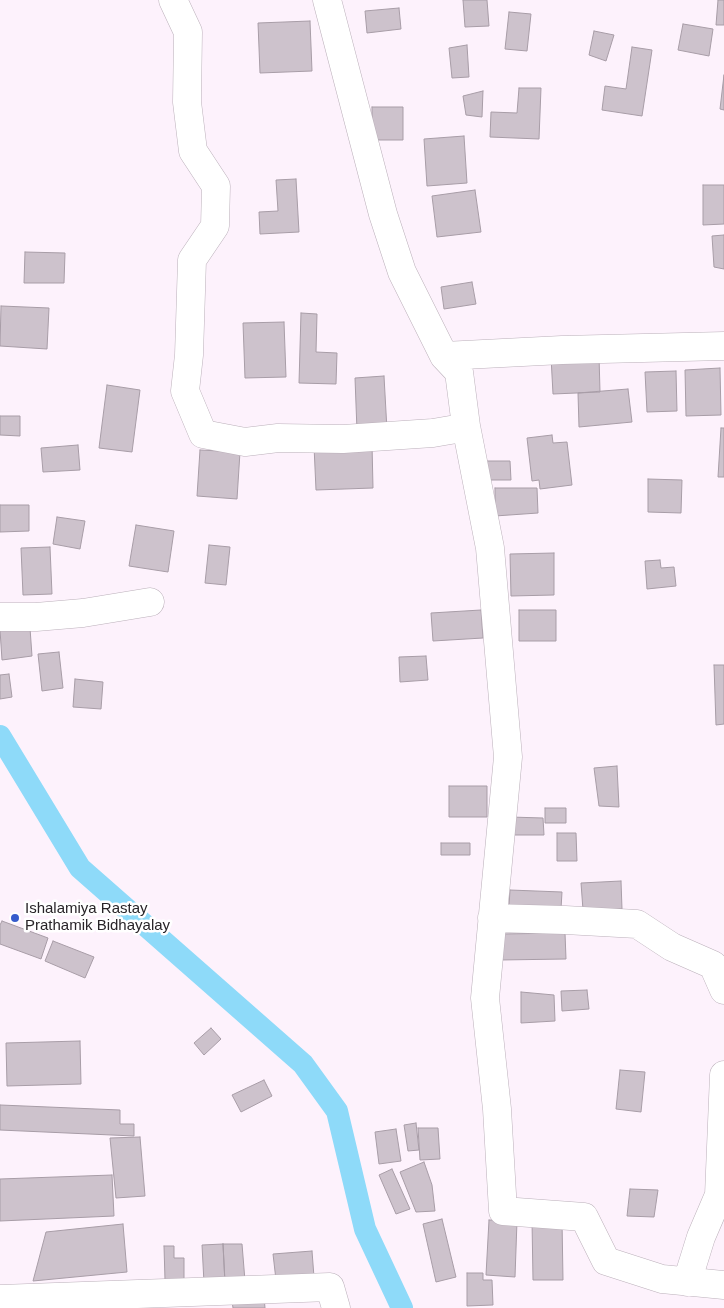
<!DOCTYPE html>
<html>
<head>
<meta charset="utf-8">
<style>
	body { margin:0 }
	canvas { display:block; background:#fdf2fc }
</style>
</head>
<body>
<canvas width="724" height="1308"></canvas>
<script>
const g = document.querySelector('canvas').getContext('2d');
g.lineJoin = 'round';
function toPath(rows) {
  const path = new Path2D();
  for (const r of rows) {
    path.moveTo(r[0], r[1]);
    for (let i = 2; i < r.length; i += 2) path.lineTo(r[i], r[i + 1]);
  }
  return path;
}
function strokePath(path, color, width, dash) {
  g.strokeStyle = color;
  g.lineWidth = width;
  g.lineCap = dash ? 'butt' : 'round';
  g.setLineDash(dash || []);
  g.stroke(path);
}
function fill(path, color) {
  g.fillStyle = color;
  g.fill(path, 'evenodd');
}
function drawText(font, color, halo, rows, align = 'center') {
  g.font = font + ' Arial,sans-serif';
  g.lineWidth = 5;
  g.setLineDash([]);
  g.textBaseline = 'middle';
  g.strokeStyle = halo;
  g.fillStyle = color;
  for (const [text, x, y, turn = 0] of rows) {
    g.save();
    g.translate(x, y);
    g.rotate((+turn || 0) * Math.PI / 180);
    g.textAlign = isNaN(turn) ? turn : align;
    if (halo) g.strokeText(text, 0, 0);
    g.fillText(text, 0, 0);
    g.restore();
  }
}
const canal = toPath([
	[0,736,80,868,303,1064,337,1111,365,1229,402,1308]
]);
const building = toPath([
	[463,0,487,0,489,26,465,27,463,0],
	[718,0,724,0,724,25,716,25,718,0],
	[399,8,401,29,367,33,365,11,399,8],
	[509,12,531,14,527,51,505,49,509,12],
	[310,21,312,71,260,73,258,23,310,21],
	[683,24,713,29,709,56,678,50,683,24],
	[594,31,614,35,606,61,589,55,594,31],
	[467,45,469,77,452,78,449,48,467,45],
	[632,47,652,50,642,116,602,110,605,86,626,89,632,47],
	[724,75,724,110,720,109,724,75],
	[519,88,541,88,539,139,490,137,491,112,517,113,519,88],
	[483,91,482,117,466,115,463,96,483,91],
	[372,107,403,107,403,140,372,140,372,107],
	[464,136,467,183,427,186,424,139,464,136],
	[296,179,299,232,260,234,259,212,278,211,276,180,296,179],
	[703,185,724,185,724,224,703,225,703,185],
	[475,190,481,232,437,237,432,196,475,190],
	[724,235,724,269,714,267,712,236,724,235],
	[25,252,65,253,64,283,24,283,25,252],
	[472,282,476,304,444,309,441,287,472,282],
	[1,306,49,308,47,349,0,346,1,306],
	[301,313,317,314,316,352,337,353,336,384,299,383,301,313],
	[284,322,286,377,245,378,243,323,284,322],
	[599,355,600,392,553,394,551,357,599,355],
	[720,368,721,415,686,416,685,370,720,368],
	[676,371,677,411,647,412,645,372,676,371],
	[384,376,387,430,357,431,355,378,384,376],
	[107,385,140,390,132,452,99,448,107,385],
	[628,389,632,422,579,427,578,393,628,389],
	[0,416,20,416,20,436,0,435,0,416],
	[721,428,724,428,724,477,718,477,721,428],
	[552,435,553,443,567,442,572,485,540,489,539,480,532,481,527,438,552,435],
	[372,444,373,488,316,490,314,446,372,444],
	[78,445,80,470,43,472,41,448,78,445],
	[200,450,240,452,237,499,197,496,200,450],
	[486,461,510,461,511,480,485,480,486,461],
	[648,479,682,480,681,513,648,512,648,479],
	[495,488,537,488,538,513,495,516,495,488],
	[0,505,29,505,29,531,0,532,0,505],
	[57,517,85,521,80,549,53,544,57,517],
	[136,525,174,531,168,572,129,566,136,525],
	[209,545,230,547,226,585,205,583,209,545],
	[50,547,52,594,23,595,21,548,50,547],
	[554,553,554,595,511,596,510,554,554,553],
	[660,560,661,568,674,567,676,586,647,589,645,561,660,560],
	[481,610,483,638,433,641,431,613,481,610],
	[519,610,556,610,556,641,519,641,519,610],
	[30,628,32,656,2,660,0,630,30,628],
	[59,652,63,688,42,691,38,654,59,652],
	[426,656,428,680,400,682,399,657,426,656],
	[714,665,724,665,724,724,716,725,714,665],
	[9,674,12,697,0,699,0,675,9,674],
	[75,679,103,682,101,709,73,707,75,679],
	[617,766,619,807,599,806,594,768,617,766],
	[449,786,487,786,487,817,449,817,449,786],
	[545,808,566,808,566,823,545,823,545,808],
	[510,817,543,818,544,835,511,835,510,817],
	[557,833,576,833,577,861,557,861,557,833],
	[441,843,470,843,470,855,441,855,441,843],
	[621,881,622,909,583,910,581,883,621,881],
	[510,890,562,892,561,909,509,906,510,890],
	[2,921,48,938,41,959,0,944,0,925,2,921],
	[565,933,566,959,500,960,500,934,565,933],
	[53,941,94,957,85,978,45,961,53,941],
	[587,990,589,1009,562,1011,561,991,587,990],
	[521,992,554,995,555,1021,521,1023,521,992],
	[211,1028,221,1039,204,1055,194,1043,211,1028],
	[80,1041,81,1084,7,1086,6,1043,80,1041],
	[620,1070,645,1072,641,1112,616,1109,620,1070],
	[264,1080,272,1096,241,1112,232,1095,264,1080],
	[0,1105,120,1110,120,1124,134,1124,134,1136,0,1130,0,1105],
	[416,1123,419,1150,408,1151,404,1125,416,1123],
	[418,1128,438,1128,440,1159,420,1160,418,1128],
	[396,1129,401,1161,379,1164,375,1132,396,1129],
	[140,1137,145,1196,116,1198,110,1138,140,1137],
	[424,1162,432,1185,435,1211,416,1212,400,1172,424,1162],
	[392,1169,410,1209,396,1214,379,1175,392,1169],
	[112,1175,114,1216,0,1221,0,1179,112,1175],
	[630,1189,658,1190,654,1217,627,1216,630,1189],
	[442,1219,456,1277,436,1282,423,1224,442,1219],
	[489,1220,517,1221,515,1277,486,1275,489,1220],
	[562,1220,563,1280,533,1280,532,1221,562,1220],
	[123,1224,127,1272,33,1281,46,1232,123,1224],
	[223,1244,242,1244,245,1281,225,1283,223,1244],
	[223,1244,225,1283,204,1283,202,1245,223,1244],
	[164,1246,174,1246,174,1258,184,1258,184,1280,165,1280,164,1246],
	[312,1251,314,1277,276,1280,273,1254,312,1251],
	[467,1273,483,1273,483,1280,492,1280,493,1305,467,1306,467,1273],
	[264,1296,265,1308,233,1308,232,1301,264,1296]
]);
const minor = toPath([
	[173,0,188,32,187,102,193,151,216,186,215,226,192,260,189,355,185,391,203,434,245,442,278,438,343,439,433,433,462,428,466,426],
	[327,0,383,214,402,272,444,356,459,372,466,426,490,548,508,757,485,998,497,1109,503,1211,584,1217,606,1261,662,1279,724,1285],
	[444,356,562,350,724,346],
	[0,617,36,617,83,613,150,602],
	[492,918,565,920,637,924,672,947,713,965,724,990],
	[687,1282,701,1237,719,1195,724,1075],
	[0,1299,330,1287,336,1308]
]);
const markers = [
	[15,918,5,"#365bcc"]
];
const poiNames = [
	["Ishalamiya Rastay",25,909],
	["Prathamik Bidhayalay",25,926]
];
strokePath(canal, '#8edaf9', 22);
fill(building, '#cdc2cc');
strokePath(building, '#a89da7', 1);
strokePath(minor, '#bbb0ba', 29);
strokePath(minor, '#fff', 28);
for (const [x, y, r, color] of markers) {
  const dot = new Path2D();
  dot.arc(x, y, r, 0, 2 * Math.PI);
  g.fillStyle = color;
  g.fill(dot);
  strokePath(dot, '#fff', 2);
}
drawText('15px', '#282428', '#fff', poiNames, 'left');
</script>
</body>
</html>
